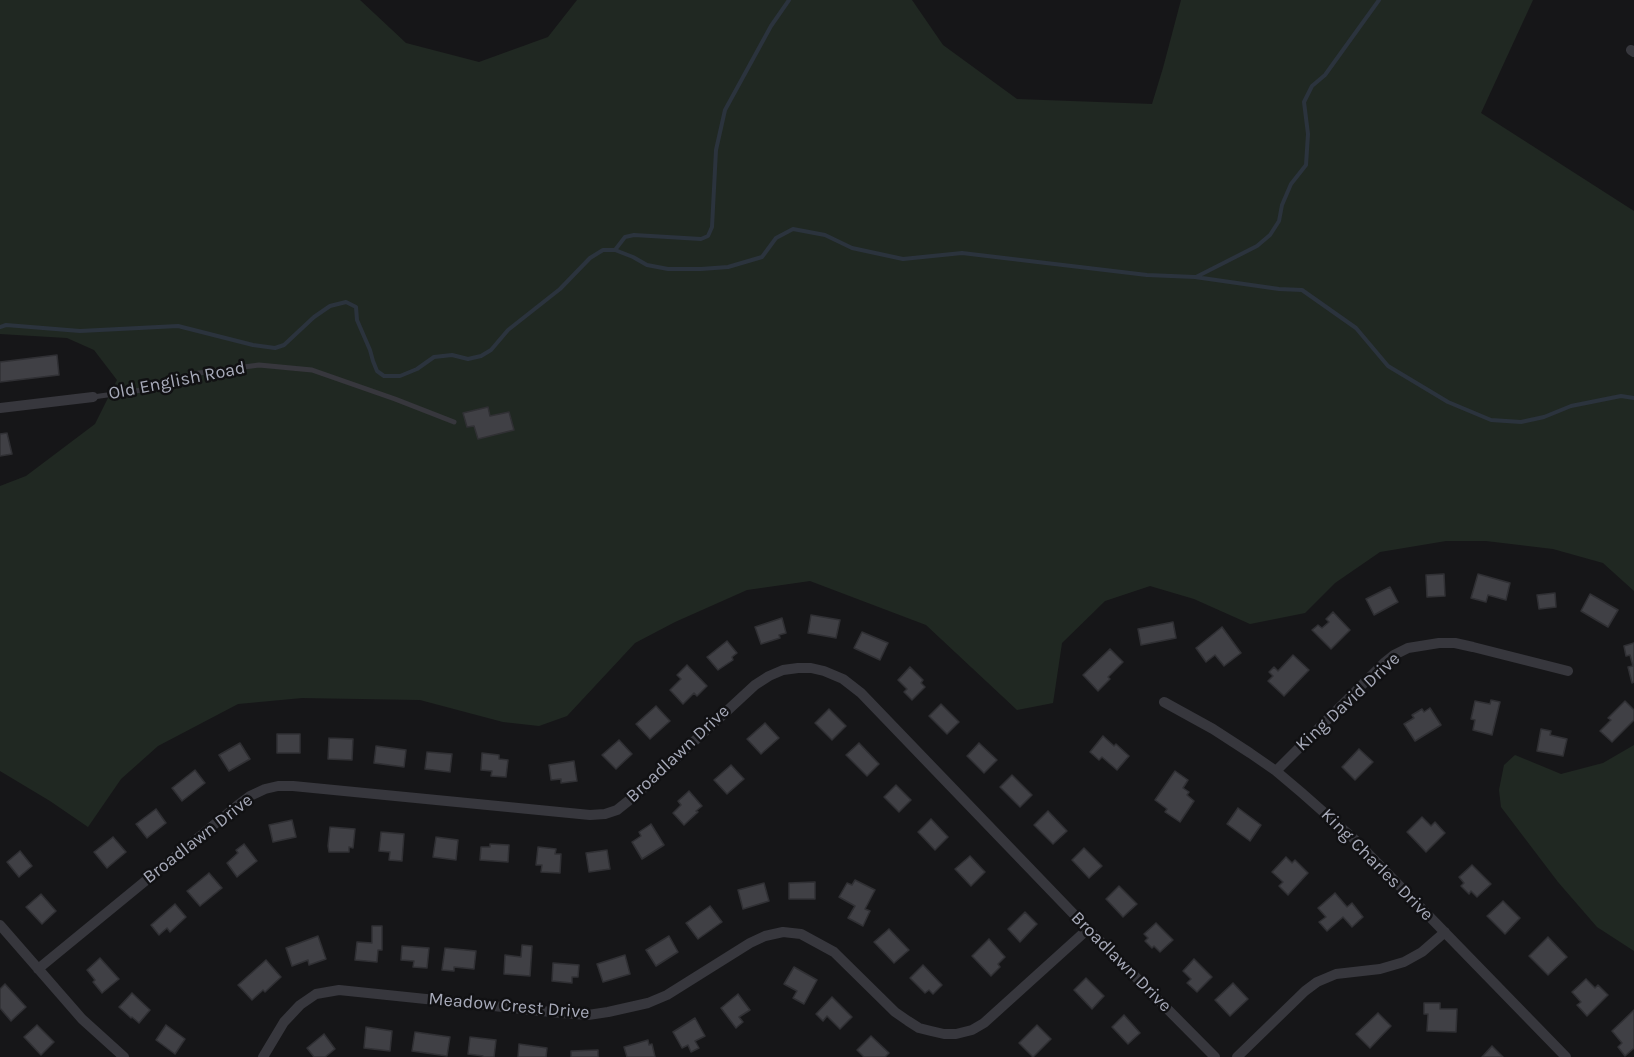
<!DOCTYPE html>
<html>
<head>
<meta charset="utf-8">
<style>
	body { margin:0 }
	canvas { display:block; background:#161618 }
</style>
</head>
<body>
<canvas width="1634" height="1057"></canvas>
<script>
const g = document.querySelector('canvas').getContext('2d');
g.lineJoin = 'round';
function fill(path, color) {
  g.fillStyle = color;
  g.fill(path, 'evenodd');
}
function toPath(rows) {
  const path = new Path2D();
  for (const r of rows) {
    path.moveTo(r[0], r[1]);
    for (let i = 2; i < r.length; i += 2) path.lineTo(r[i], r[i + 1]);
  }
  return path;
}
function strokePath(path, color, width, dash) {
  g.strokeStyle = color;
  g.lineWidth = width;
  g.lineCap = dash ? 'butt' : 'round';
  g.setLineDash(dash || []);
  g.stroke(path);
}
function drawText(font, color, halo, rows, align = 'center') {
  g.font = font + ' Karla,sans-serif';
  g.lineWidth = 5;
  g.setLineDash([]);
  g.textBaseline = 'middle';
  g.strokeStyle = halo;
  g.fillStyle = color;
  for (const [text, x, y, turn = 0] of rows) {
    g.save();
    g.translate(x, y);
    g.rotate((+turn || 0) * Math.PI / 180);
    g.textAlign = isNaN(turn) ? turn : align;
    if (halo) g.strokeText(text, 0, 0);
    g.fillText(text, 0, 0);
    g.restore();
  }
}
const green = toPath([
	[0,0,360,0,406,43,479,62,548,37,577,0,912,0,943,45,1017,99,1152,104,1163,68,1181,0,1533,0,1481,113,1634,211,1634,591,1603,563,1553,549,1486,541,1446,541,1380,552,1335,583,1305,613,1250,624,1194,599,1150,586,1105,601,1062,643,1053,703,1017,710,926,625,810,581,747,590,675,622,635,643,567,716,539,726,503,722,420,700,302,698,238,704,158,746,121,779,88,827,50,801,0,771,0,486,26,476,95,424,117,380,94,350,67,338,0,334],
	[1634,745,1634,951,1597,927,1558,882,1501,807,1499,790,1504,765,1515,755,1561,774,1603,763]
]);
const stream = toPath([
	[615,250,625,237,634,235,701,239,708,236,712,227,716,150,725,110,771,26,789,0],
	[1196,277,1257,246,1270,235,1279,221,1282,205,1291,184,1306,165,1308,134,1304,102,1312,86,1325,75,1379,0],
	[0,327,6,325,80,331,178,326,253,345,275,348,284,345,314,317,330,306,346,302,356,307,357,320,370,350,373,361,377,371,384,376,400,376,417,369,434,357,452,355,468,359,481,356,491,350,508,330,560,289,590,258,603,250,615,250,633,257,647,265,668,269,701,269,728,267,762,257,776,238,793,229,825,235,852,248,903,259,962,253,1147,275,1195,277,1279,289,1302,290,1356,328,1388,366,1448,402,1491,420,1521,422,1544,417,1571,406,1621,396,1634,398]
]);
const building = toPath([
	[57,355,59,375,0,382,0,362,57,355],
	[488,407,490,416,509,412,514,430,478,439,474,426,467,427,463,413,488,407],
	[7,433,12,454,0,456,0,434,7,433],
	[1444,574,1445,596,1427,597,1426,575,1444,574],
	[1478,574,1510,583,1506,600,1488,595,1486,602,1471,598,1478,574],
	[1390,587,1398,602,1374,615,1366,599,1390,587],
	[1555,593,1556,607,1539,609,1537,595,1555,593],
	[1590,594,1618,610,1608,627,1581,611,1590,594],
	[1333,612,1350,630,1331,649,1312,630,1318,625,1322,628,1329,622,1326,619,1333,612],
	[811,615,840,620,836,638,808,633,811,615],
	[782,618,786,633,779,635,780,638,761,644,755,627,782,618],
	[1173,622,1176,638,1141,645,1138,629,1173,622],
	[1222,627,1241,653,1224,666,1215,655,1206,662,1196,648,1222,627],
	[862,632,888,643,880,660,854,648,862,632],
	[727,641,737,653,732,657,733,660,718,670,707,657,727,641],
	[1634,643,1634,682,1632,683,1628,667,1633,666,1630,655,1626,656,1624,646,1634,643],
	[1110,649,1123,662,1108,677,1110,679,1098,691,1083,675,1110,649],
	[1293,655,1309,670,1284,696,1268,681,1273,676,1269,672,1274,667,1278,671,1293,655],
	[687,665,707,686,697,696,694,693,683,704,670,690,681,679,677,675,687,665],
	[910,667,923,680,921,683,925,687,912,700,904,692,907,689,898,680,910,667],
	[1491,700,1500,702,1492,735,1473,730,1475,720,1471,719,1475,701,1490,704,1491,700],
	[1625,701,1634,710,1634,720,1612,742,1600,731,1611,720,1608,718,1625,701],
	[941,704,959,722,947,734,929,716,941,704],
	[656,706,670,721,650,739,636,724,656,706],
	[1430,708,1441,725,1415,741,1404,724,1414,718,1412,715,1422,709,1424,712,1430,708],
	[829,709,846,726,832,740,815,723,829,709],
	[765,723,779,738,761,754,747,739,765,723],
	[1541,729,1551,731,1550,735,1567,739,1563,756,1537,751,1541,729],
	[277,734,300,734,300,753,277,753,277,734],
	[1103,736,1114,746,1116,744,1129,756,1117,770,1102,757,1099,760,1090,752,1103,736],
	[329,738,353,739,352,760,328,759,329,738],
	[619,740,632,754,616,769,602,755,619,740],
	[240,743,250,759,229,771,219,755,240,743],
	[859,743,879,764,867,776,846,755,859,743],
	[979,743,997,760,984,773,967,756,979,743],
	[376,746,406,750,404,767,374,763,376,746],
	[1359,749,1373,762,1355,780,1342,767,1359,749],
	[427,752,452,754,450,772,425,769,427,752],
	[482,753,499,755,499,759,508,760,506,777,491,776,492,771,481,770,482,753],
	[574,761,577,781,561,783,561,779,551,780,549,765,574,761],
	[731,765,744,779,727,794,714,780,731,765],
	[195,770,205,783,182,801,172,788,195,770],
	[1175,771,1188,780,1183,788,1189,792,1187,795,1194,801,1180,822,1165,812,1167,809,1155,800,1175,771],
	[1012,775,1032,795,1020,807,1000,787,1012,775],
	[896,785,911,800,899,812,884,797,896,785],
	[689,791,702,806,696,811,698,812,684,825,673,813,681,805,678,801,689,791],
	[1238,808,1261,825,1250,841,1227,824,1238,808],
	[156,809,166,823,147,838,136,824,156,809],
	[1048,811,1067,831,1053,844,1034,825,1048,811],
	[1422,817,1431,826,1435,822,1445,833,1426,852,1407,832,1422,817],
	[931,819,948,837,935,850,918,832,931,819],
	[292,820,296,837,273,842,269,825,292,820],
	[651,824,664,845,642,859,632,842,641,836,639,832,651,824],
	[330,827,355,829,353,848,349,847,349,852,329,852,328,846,330,827],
	[381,832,404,834,402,861,389,860,390,852,379,851,381,832],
	[113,837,126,852,107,868,94,852,113,837],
	[436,837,458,840,456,860,433,857,436,837],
	[244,844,257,861,237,877,227,863,238,853,236,850,244,844],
	[490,844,509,845,508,862,480,860,481,847,490,847,490,844],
	[538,847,556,849,555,854,561,854,560,873,541,872,542,865,536,865,538,847],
	[1084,848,1102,866,1089,878,1072,860,1084,848],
	[607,850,610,869,589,872,586,853,607,850],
	[20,851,32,866,19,877,7,862,20,851],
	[970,856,985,872,971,886,955,869,970,856],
	[1286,857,1292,863,1295,860,1308,873,1288,895,1279,886,1283,882,1272,872,1286,857],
	[1472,865,1491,884,1477,897,1471,891,1469,894,1461,886,1464,883,1459,877,1472,865],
	[209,873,222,888,200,906,187,891,209,873],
	[855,880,875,890,865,909,870,911,863,926,848,918,855,906,839,897,847,883,852,885,855,880],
	[815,882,815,899,789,899,789,883,815,882],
	[764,883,769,901,743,909,738,890,764,883],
	[1119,886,1137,904,1123,917,1106,899,1119,886],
	[1335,893,1347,907,1352,903,1363,917,1352,927,1343,917,1327,931,1319,922,1326,917,1318,908,1335,893],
	[41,894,56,911,42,924,26,907,41,894],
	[1503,901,1520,918,1505,934,1487,916,1503,901],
	[175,904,186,917,170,932,167,928,159,935,151,925,175,904],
	[710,906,722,922,698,939,686,923,710,906],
	[1025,912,1037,924,1020,942,1008,929,1025,912],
	[1156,923,1173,940,1160,952,1154,946,1152,948,1145,941,1148,938,1144,934,1156,923],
	[372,926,382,926,382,950,378,950,377,962,355,960,357,942,372,943,372,926],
	[889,929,909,950,894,963,874,942,889,929],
	[318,936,326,959,309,965,308,960,292,966,286,948,318,936],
	[669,936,678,952,656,966,646,950,669,936],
	[1548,937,1567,957,1548,975,1529,956,1548,937],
	[989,939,1005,957,998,964,1000,967,991,976,972,956,989,939],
	[522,945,532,946,530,976,504,974,505,955,521,957,522,945],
	[402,946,429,948,427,968,413,967,414,961,401,960,402,946],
	[445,948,476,951,474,969,454,967,454,971,442,970,445,948],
	[625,955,630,974,603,982,597,964,625,955],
	[100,958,119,979,102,993,93,982,95,980,87,970,100,958],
	[1194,959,1212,977,1197,992,1187,983,1191,979,1183,971,1194,959],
	[266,960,281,977,265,992,263,990,252,1000,238,985,266,960],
	[553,963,579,965,578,977,572,977,572,983,552,981,553,963],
	[923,965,942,985,933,994,929,990,925,993,910,978,923,965],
	[794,967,817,980,804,1004,793,998,797,991,784,984,794,967],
	[1086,978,1104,996,1092,1009,1074,990,1086,978],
	[1586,979,1595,988,1598,985,1608,995,1587,1016,1577,1005,1581,1002,1572,992,1586,979],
	[1233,983,1248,999,1230,1016,1215,1000,1233,983],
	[5,984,26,1007,11,1021,0,1008,0,989,5,984],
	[132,993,150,1010,139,1023,132,1017,131,1018,119,1007,132,993],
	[738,994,750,1010,739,1017,743,1022,736,1028,721,1008,738,994],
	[832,997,852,1017,840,1029,827,1016,823,1021,816,1014,832,997],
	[1424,1003,1440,1003,1440,1009,1457,1009,1456,1032,1427,1031,1428,1014,1424,1014,1424,1003],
	[1634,1010,1634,1048,1625,1056,1618,1047,1622,1043,1612,1031,1634,1010],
	[1378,1013,1391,1026,1370,1048,1356,1034,1378,1013],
	[1124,1015,1140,1033,1128,1044,1112,1027,1124,1015],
	[695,1018,705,1036,695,1041,699,1048,691,1052,688,1045,682,1048,673,1032,695,1018],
	[37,1025,54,1042,41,1055,24,1037,37,1025],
	[166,1025,185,1039,175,1054,156,1040,166,1025],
	[1037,1025,1051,1039,1033,1057,1019,1043,1037,1025],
	[366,1027,392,1031,390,1051,364,1048,366,1027],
	[415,1032,450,1037,447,1056,412,1051,415,1032],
	[324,1034,335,1049,325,1057,314,1057,307,1048,324,1034],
	[871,1036,889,1053,885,1057,864,1057,857,1050,871,1036],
	[470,1037,496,1040,494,1057,483,1057,483,1056,468,1054,470,1037],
	[648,1040,649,1045,652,1044,655,1057,627,1057,624,1047,648,1040],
	[519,1044,547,1048,546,1057,518,1057,519,1044],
	[1492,1046,1503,1057,1482,1057,1492,1046],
	[598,1050,598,1057,571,1057,571,1051,598,1050]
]);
const service = toPath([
	[93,397,142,390,199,373,259,365,312,370,395,399,454,422]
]);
const minor = toPath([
	[1631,50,1634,52],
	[0,408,93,397],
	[1164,702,1213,729,1250,753,1276,771,1302,793,1354,839,1566,1057],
	[1276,771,1384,663,1394,655,1408,648,1439,643,1455,643,1473,647,1568,671],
	[0,925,82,1019,124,1057],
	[38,969,238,805,250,796,265,789,278,786,293,786,590,815,605,814,617,810,637,794,755,685,769,676,783,670,798,668,811,668,824,671,843,679,861,693,1088,929,1215,1057],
	[263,1057,284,1022,300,1005,316,994,339,990,561,1013,588,1015,608,1012,648,1003,667,995,750,943,765,936,783,932,801,934,834,952,895,1012,908,1021,919,1028,931,1031,944,1034,956,1034,972,1030,984,1023,1088,929],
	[1237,1057,1305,991,1317,982,1336,974,1380,969,1404,962,1422,952,1445,932]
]);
const streetNames = [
	["Old English Road",177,381,-11],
	["King David Drive",1348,702,-43],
	["Broadlawn Drive",678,754,-43],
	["Broadlawn Drive",198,839,-38],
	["King Charles Drive",1377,865,45],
	["Broadlawn Drive",1121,962,45],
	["Meadow Crest Drive",509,1006,5]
];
fill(green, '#202822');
strokePath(stream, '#2b333d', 4);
fill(building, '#404045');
strokePath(building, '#303034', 1.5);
strokePath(service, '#37373d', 5);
strokePath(minor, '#37373d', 10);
drawText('18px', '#a7aab9', '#111113', streetNames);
</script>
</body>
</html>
